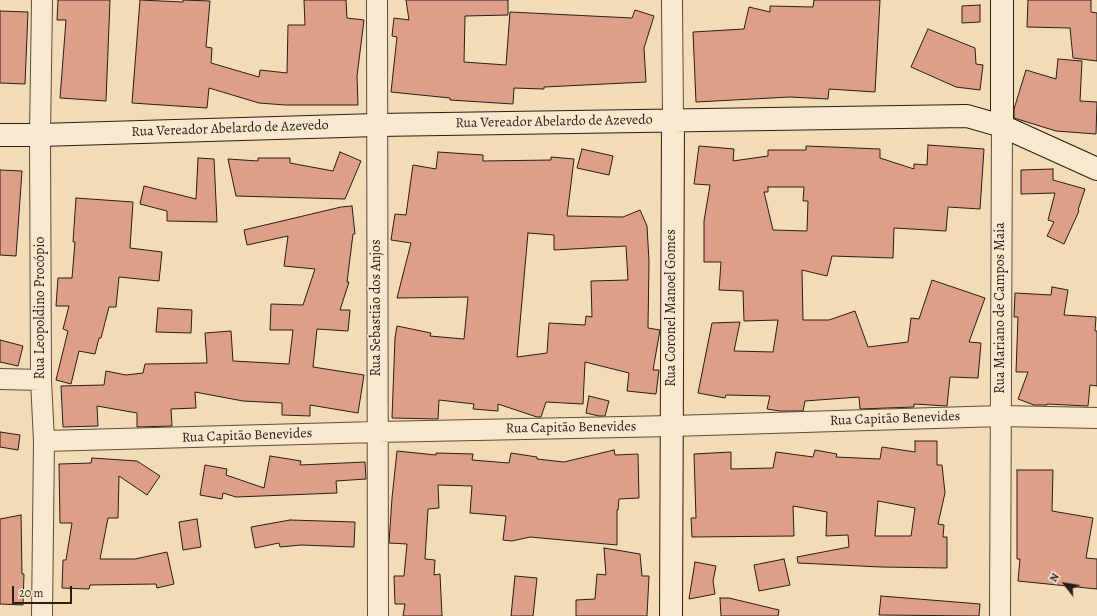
<!DOCTYPE html>
<html>
<head>
<meta charset="utf-8">
<style>
	body { margin:0 }
	#map { position:relative; width:1097px; height:616px; overflow:hidden; background:#f2dcb5; font-family:Alegreya,serif }
	canvas { display:block }
	.north { position:absolute; left:1045px; top:564px; width:40px; height:40px; -webkit-text-stroke:3px #f7e8cf; paint-order:stroke; rotate:301deg; font-size:11px; font-weight:700; line-height:16px; text-align:center; color:#2b1c15 }
	.north::after { content:''; display:block; margin:auto; width:14px; height:18px; background:#2b1c15; clip-path:polygon(50% 0,100% 100%,50% 72%,0 100%) }
	.scale { position:absolute; left:12px; top:586px; width:60px; height:18px; box-sizing:border-box; border:2px solid #2b1c15; border-top:0; padding-left:5px; font-size:12px; line-height:14px; white-space:nowrap; color:#2b1c15; -webkit-text-stroke:3px #f7e8cf; paint-order:stroke }
</style>
</head>
<body>
<div id="map">
<canvas width="1097" height="616"></canvas>
<div class="north">N</div>
<div class="scale">20 m</div>
</div>
<script>
const g = document.querySelector('canvas').getContext('2d');
g.lineJoin = 'round';
function fill(path, color) {
  g.fillStyle = color;
  g.fill(path, 'evenodd');
}
function toPath(rows) {
  const path = new Path2D();
  for (const r of rows) {
    path.moveTo(r[0], r[1]);
    for (let i = 2; i < r.length; i += 2) path.lineTo(r[i], r[i + 1]);
  }
  return path;
}
function strokePath(path, color, width, dash) {
  g.strokeStyle = color;
  g.lineWidth = width;
  g.lineCap = dash ? 'butt' : 'round';
  g.setLineDash(dash || []);
  g.stroke(path);
}
function drawText(font, color, halo, rows, align = 'center') {
  g.font = font + ' Alegreya,serif';
  g.lineWidth = 3;
  g.setLineDash([]);
  g.textBaseline = 'middle';
  g.strokeStyle = halo;
  g.fillStyle = color;
  for (const [text, x, y, turn = 0] of rows) {
    g.save();
    g.translate(x, y);
    g.rotate((+turn || 0) * Math.PI / 180);
    g.textAlign = isNaN(turn) ? turn : align;
    if (halo) g.strokeText(text, 0, 0);
    g.fillText(text, 0, 0);
    g.restore();
  }
}
const building = toPath([
	[58,0,110,0,106,101,60,98,66,20,57,20,58,0],
	[140,0,183,2,183,0,210,1,206,47,212,48,211,63,259,77,260,70,287,73,288,25,305,25,304,0,346,0,347,18,364,20,357,76,358,105,285,105,259,103,209,88,207,108,132,103,140,0],
	[406,0,508,0,508,15,465,16,464,62,506,65,510,12,632,18,635,10,654,16,644,48,646,82,544,87,544,89,514,88,513,104,450,100,450,98,391,92,397,37,392,36,394,18,409,20,406,0],
	[814,0,880,0,875,92,829,89,828,99,790,97,696,102,693,32,744,29,749,7,770,12,770,6,813,7,814,0],
	[1028,0,1091,0,1091,12,1097,13,1097,61,1073,58,1070,28,1027,27,1028,0],
	[980,5,980,22,962,23,962,6,980,5],
	[0,11,28,12,25,84,0,83,0,11],
	[928,29,975,48,976,64,983,65,980,90,956,87,911,67,928,29],
	[1058,59,1082,61,1080,101,1097,102,1096,134,1056,131,1014,118,1014,109,1026,70,1056,79,1058,59],
	[928,145,984,149,980,209,948,207,946,231,894,228,893,258,832,256,827,276,802,270,803,320,829,320,855,311,868,347,908,342,911,318,919,319,932,280,985,298,969,342,981,343,978,378,950,377,947,406,914,404,914,407,860,409,859,397,805,401,803,411,780,411,767,409,770,396,726,395,725,398,698,393,712,323,740,322,734,351,773,352,778,320,744,321,743,291,719,290,721,262,704,262,704,221,710,185,694,184,699,146,734,149,733,161,768,156,768,150,806,150,806,146,880,149,880,158,914,169,914,164,927,165,928,145],
	[768,187,804,187,803,201,808,201,807,231,773,230,764,192,768,192,768,187],
	[582,149,613,156,609,175,577,168,582,149],
	[340,152,361,161,345,199,236,196,228,159,258,161,258,158,290,158,290,163,333,171,340,152],
	[438,152,483,155,483,161,551,160,551,157,574,159,567,216,623,217,640,210,647,226,649,261,648,328,660,330,653,370,659,370,656,394,627,391,629,373,585,362,583,404,546,402,541,417,537,417,498,404,498,411,473,409,474,404,439,400,438,419,392,418,395,338,397,326,431,333,430,336,464,339,468,297,397,298,411,243,391,240,395,214,406,215,413,165,436,169,438,152],
	[528,233,554,235,554,250,626,246,628,280,591,281,592,317,586,316,585,325,549,323,547,353,517,357,528,233],
	[198,158,214,159,217,222,167,221,167,211,140,204,144,186,196,199,198,158],
	[1053,169,1053,180,1085,189,1078,210,1079,211,1064,244,1047,236,1054,222,1048,220,1055,193,1021,194,1021,170,1053,169],
	[0,170,22,171,16,256,0,255,0,170],
	[76,198,133,202,130,248,162,252,159,281,119,277,116,307,109,307,101,338,99,338,95,354,79,351,71,384,56,380,68,331,63,329,69,306,56,306,58,278,72,278,75,242,73,242,76,198],
	[352,206,355,234,353,234,347,282,349,282,340,310,350,310,348,331,317,329,313,367,364,375,358,413,310,405,310,416,282,415,282,403,243,401,195,392,196,408,171,409,172,426,137,427,137,413,97,406,98,426,63,427,61,386,104,385,106,371,126,375,143,373,145,364,207,363,205,333,231,331,233,361,289,364,293,330,270,330,271,304,303,305,315,269,284,266,288,236,247,245,244,230,341,207,352,206],
	[1052,287,1068,290,1064,315,1096,317,1095,331,1097,331,1097,386,1090,385,1088,406,1047,404,1047,405,1034,405,1018,399,1028,372,1016,372,1018,317,1014,317,1015,293,1051,295,1052,287],
	[158,308,192,310,191,333,156,332,158,308],
	[0,340,23,346,18,366,0,362,0,340],
	[589,396,609,401,605,416,599,416,586,413,589,396],
	[0,432,20,435,18,450,0,447,0,432],
	[915,441,937,441,937,465,942,465,945,493,938,524,944,525,943,537,947,537,947,568,881,567,798,563,797,557,849,547,848,535,826,536,827,512,793,506,794,536,692,537,691,518,696,518,694,454,731,452,731,469,773,468,776,452,813,457,815,450,837,454,836,457,880,459,882,447,915,452,915,441],
	[878,501,915,508,911,536,875,536,878,501],
	[614,450,615,455,638,454,639,498,619,499,618,510,617,510,617,545,530,537,512,541,503,540,506,516,470,513,472,486,438,485,439,508,428,509,425,559,435,560,434,575,440,574,442,616,403,616,405,604,395,604,394,576,404,576,407,544,389,543,392,498,397,451,436,455,436,453,473,454,472,460,509,463,511,453,537,457,537,459,564,462,614,450],
	[270,456,301,461,300,465,365,462,366,479,336,481,337,493,236,497,223,493,222,499,200,495,205,465,227,469,226,475,264,488,270,456],
	[92,458,137,461,160,476,147,495,119,476,118,518,108,518,100,559,135,559,167,552,174,584,157,588,156,584,90,585,89,589,62,588,63,560,66,560,72,523,60,523,59,464,91,463,92,458],
	[1017,470,1053,470,1052,511,1093,518,1086,558,1097,559,1097,589,1018,581,1020,559,1017,559,1017,470],
	[21,515,22,574,24,574,23,605,0,604,0,519,21,515],
	[197,519,201,547,183,550,179,522,197,519],
	[290,520,355,522,354,547,301,545,280,547,279,543,255,548,251,527,290,520],
	[604,548,640,554,642,576,649,576,647,616,576,616,576,600,595,599,597,574,606,575,604,548],
	[784,559,790,585,759,591,754,565,784,559],
	[695,562,716,566,713,581,715,594,689,599,695,562],
	[515,576,537,578,533,616,511,616,515,576],
	[881,596,980,604,979,616,879,615,881,596],
	[720,598,729,598,779,610,778,616,721,616,720,598]
]);
const street = toPath([
	[42,0,40,135,41,380,44,441,42,616],
	[377,0,378,616],
	[672,0,673,119],
	[0,379,41,380],
	[44,441,377,432,672,426,1001,416,1097,418],
	[1000,616,1002,126]
]);
const secondary = toPath([
	[1002,0,1002,126],
	[0,135,40,135,377,125,967,116,1002,126,1097,169],
	[671,616,673,119]
]);
const streetNames = [
	["Rua Vereador Abelardo de Azevedo",554,122,-1],
	["Rua Vereador Abelardo de Azevedo",230,129,-2],
	["Rua Leopoldino Procópio",41,308,-90],
	["Rua Sebastião dos Anjos",377,308,-90],
	["Rua Coronel Manoel Gomes",672,308,-90],
	["Rua Mariano de Campos Maia",1001,308,-90],
	["Rua Capitão Benevides",895,419,-2],
	["Rua Capitão Benevides",571,428,-1],
	["Rua Capitão Benevides",247,436,-2]
];
fill(building, '#de9f88');
strokePath(building, '#2b1c15', 1);
strokePath(street, '#5d4c3d', 22);
strokePath(secondary, '#2b1c15', 24);
strokePath(street, '#f7e8cf', 20);
strokePath(secondary, '#f7e8cf', 22);
drawText('14px', '#2b1c15', '#f7e8cf', streetNames);
</script>
</body>
</html>
